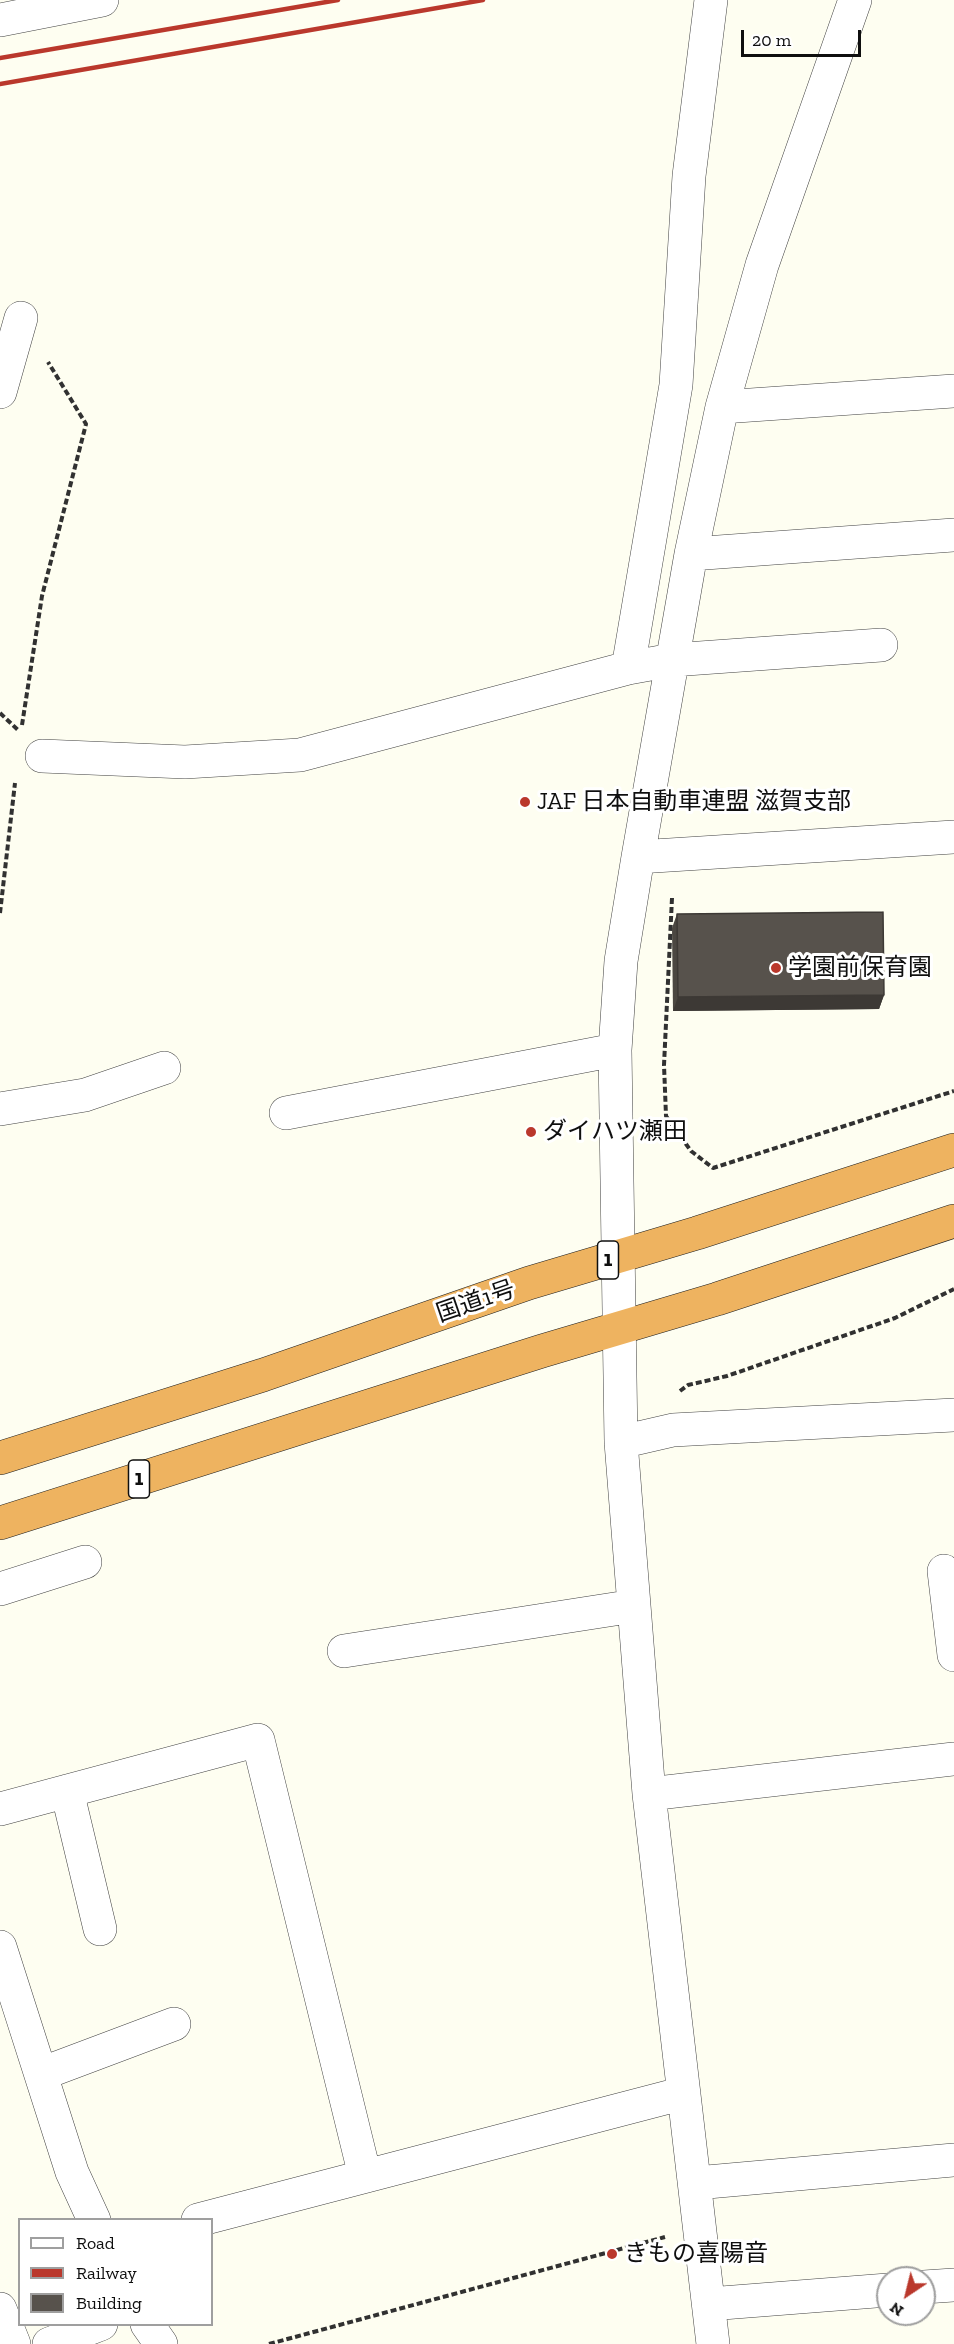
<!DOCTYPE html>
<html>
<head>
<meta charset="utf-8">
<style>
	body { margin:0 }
	#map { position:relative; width:954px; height:2344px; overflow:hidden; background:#fefef1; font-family:"Zilla Slab",serif }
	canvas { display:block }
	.legend { position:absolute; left:18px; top:2218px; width:195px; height:108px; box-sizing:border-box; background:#fff; border:2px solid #9f9f9f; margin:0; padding:8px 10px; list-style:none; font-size:18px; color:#0f0f0f }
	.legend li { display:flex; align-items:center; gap:12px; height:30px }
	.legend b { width:30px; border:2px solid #9f9f9f }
	.north { position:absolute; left:876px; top:2266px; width:60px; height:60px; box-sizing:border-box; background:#fff; border:2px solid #9f9f9f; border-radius:50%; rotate:215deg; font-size:16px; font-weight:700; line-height:24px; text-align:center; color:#0f0f0f }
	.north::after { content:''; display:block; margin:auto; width:21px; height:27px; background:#ba382c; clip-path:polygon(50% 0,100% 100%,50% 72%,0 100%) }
	.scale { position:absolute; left:741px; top:30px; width:120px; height:27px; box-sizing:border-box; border:3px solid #0f0f0f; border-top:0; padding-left:8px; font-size:18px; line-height:21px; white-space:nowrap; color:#0f0f0f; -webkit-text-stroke:4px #fff; paint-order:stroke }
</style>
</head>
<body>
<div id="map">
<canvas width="954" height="2344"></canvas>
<ul class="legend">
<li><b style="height:8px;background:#fff"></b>Road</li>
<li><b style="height:8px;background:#ba382c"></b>Railway</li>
<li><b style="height:16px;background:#57524c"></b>Building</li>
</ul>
<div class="north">N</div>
<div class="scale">20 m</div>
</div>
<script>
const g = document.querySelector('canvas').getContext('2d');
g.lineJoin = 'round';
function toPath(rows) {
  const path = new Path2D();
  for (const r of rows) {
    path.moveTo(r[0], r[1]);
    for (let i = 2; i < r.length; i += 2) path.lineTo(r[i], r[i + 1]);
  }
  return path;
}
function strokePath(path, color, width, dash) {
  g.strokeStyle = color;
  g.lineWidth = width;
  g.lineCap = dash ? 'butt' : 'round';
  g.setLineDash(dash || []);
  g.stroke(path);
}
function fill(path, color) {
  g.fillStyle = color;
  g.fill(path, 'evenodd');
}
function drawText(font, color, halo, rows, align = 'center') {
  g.font = font + ' "Zilla Slab","Noto Sans JP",serif';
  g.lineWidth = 6;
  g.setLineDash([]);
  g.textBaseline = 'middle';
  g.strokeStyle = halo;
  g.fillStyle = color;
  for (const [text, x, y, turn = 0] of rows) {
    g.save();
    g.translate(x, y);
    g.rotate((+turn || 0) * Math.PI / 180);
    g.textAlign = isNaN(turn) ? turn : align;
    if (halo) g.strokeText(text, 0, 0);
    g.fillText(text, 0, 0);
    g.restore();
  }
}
const path = toPath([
	[0,713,18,730],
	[22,725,42,596,86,424,48,362],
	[672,898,664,1065,666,1116,691,1151,713,1168,954,1091],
	[0,913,15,783],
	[680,1391,688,1385,727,1376,895,1318,954,1289],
	[269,2344,665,2237]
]);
const minor = toPath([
	[0,20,102,0],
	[0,392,21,318],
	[722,407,954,391],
	[691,554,954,535],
	[628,668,676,385,689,176,711,0],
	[42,756,185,762,300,755,628,668,672,660,881,645],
	[638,857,954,837],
	[0,1109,85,1095,164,1068],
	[286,1113,615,1050],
	[621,1442,673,1430,954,1415],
	[944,1571,954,1655],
	[0,1589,85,1562],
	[344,1651,634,1606],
	[67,1791,100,1929],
	[649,1794,954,1759],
	[0,1809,258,1740,365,2176],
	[0,1947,72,2172,94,2220],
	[41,2074,174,2024],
	[696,2183,954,2160],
	[198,2220,684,2093],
	[924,2287,954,2285],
	[709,2304,888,2290],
	[0,2309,14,2344],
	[147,2324,161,2344],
	[49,2344,101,2324],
	[713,2344,649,1794,621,1442,615,1050,621,961,638,857,691,554,722,407,762,265,855,0]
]);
const highway = toPath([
	[0,1458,263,1375,529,1283,697,1233,954,1150],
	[0,1523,542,1351,717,1299,954,1221]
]);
const rail = toPath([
	[0,58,338,0],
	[0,84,483,0]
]);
const wall = toPath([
	[677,914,884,995,879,1009,673,1011,672,928]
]);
const shadedWall = toPath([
	[884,995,879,1009,673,1011,678,997]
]);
const building = toPath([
	[883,912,884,995,678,997,677,914,883,912]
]);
const markers = [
	[525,802,6,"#ba382c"],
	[776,968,6,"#ba382c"],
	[531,1132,6,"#ba382c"],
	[612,2254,6,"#ba382c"]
];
const shields = [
	[608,1260,21],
	[139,1479,21]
];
const shieldNames = [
	["1",608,1260],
	["1",139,1479]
];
const poiNames = [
	["JAF 日本自動車連盟 滋賀支部",537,802],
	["学園前保育園",788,968],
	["ダイハツ瀬田",543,1132],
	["きもの喜陽音",624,2254]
];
const streetNames = [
	["国道1号",476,1302,-19]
];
strokePath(minor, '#424242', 34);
strokePath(highway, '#202020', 34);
strokePath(path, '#313131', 4, [6, 3]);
strokePath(minor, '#fff', 33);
strokePath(highway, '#eeb360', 33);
strokePath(rail, '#ba382c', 4.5);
fill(wall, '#4b4741');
fill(shadedWall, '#3d3935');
fill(building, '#57524c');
strokePath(building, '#3d3935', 1.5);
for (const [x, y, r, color] of markers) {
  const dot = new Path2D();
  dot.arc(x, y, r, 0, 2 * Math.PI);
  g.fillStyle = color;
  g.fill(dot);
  strokePath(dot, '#fff', 2);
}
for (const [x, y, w] of shields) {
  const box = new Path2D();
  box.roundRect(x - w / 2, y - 19, w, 38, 4.5);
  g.fillStyle = '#fff';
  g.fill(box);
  strokePath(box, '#0f0f0f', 1.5);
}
drawText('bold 22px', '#0f0f0f', null, shieldNames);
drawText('24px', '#0f0f0f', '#fff', poiNames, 'left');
drawText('24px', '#0f0f0f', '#fff', streetNames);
</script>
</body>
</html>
